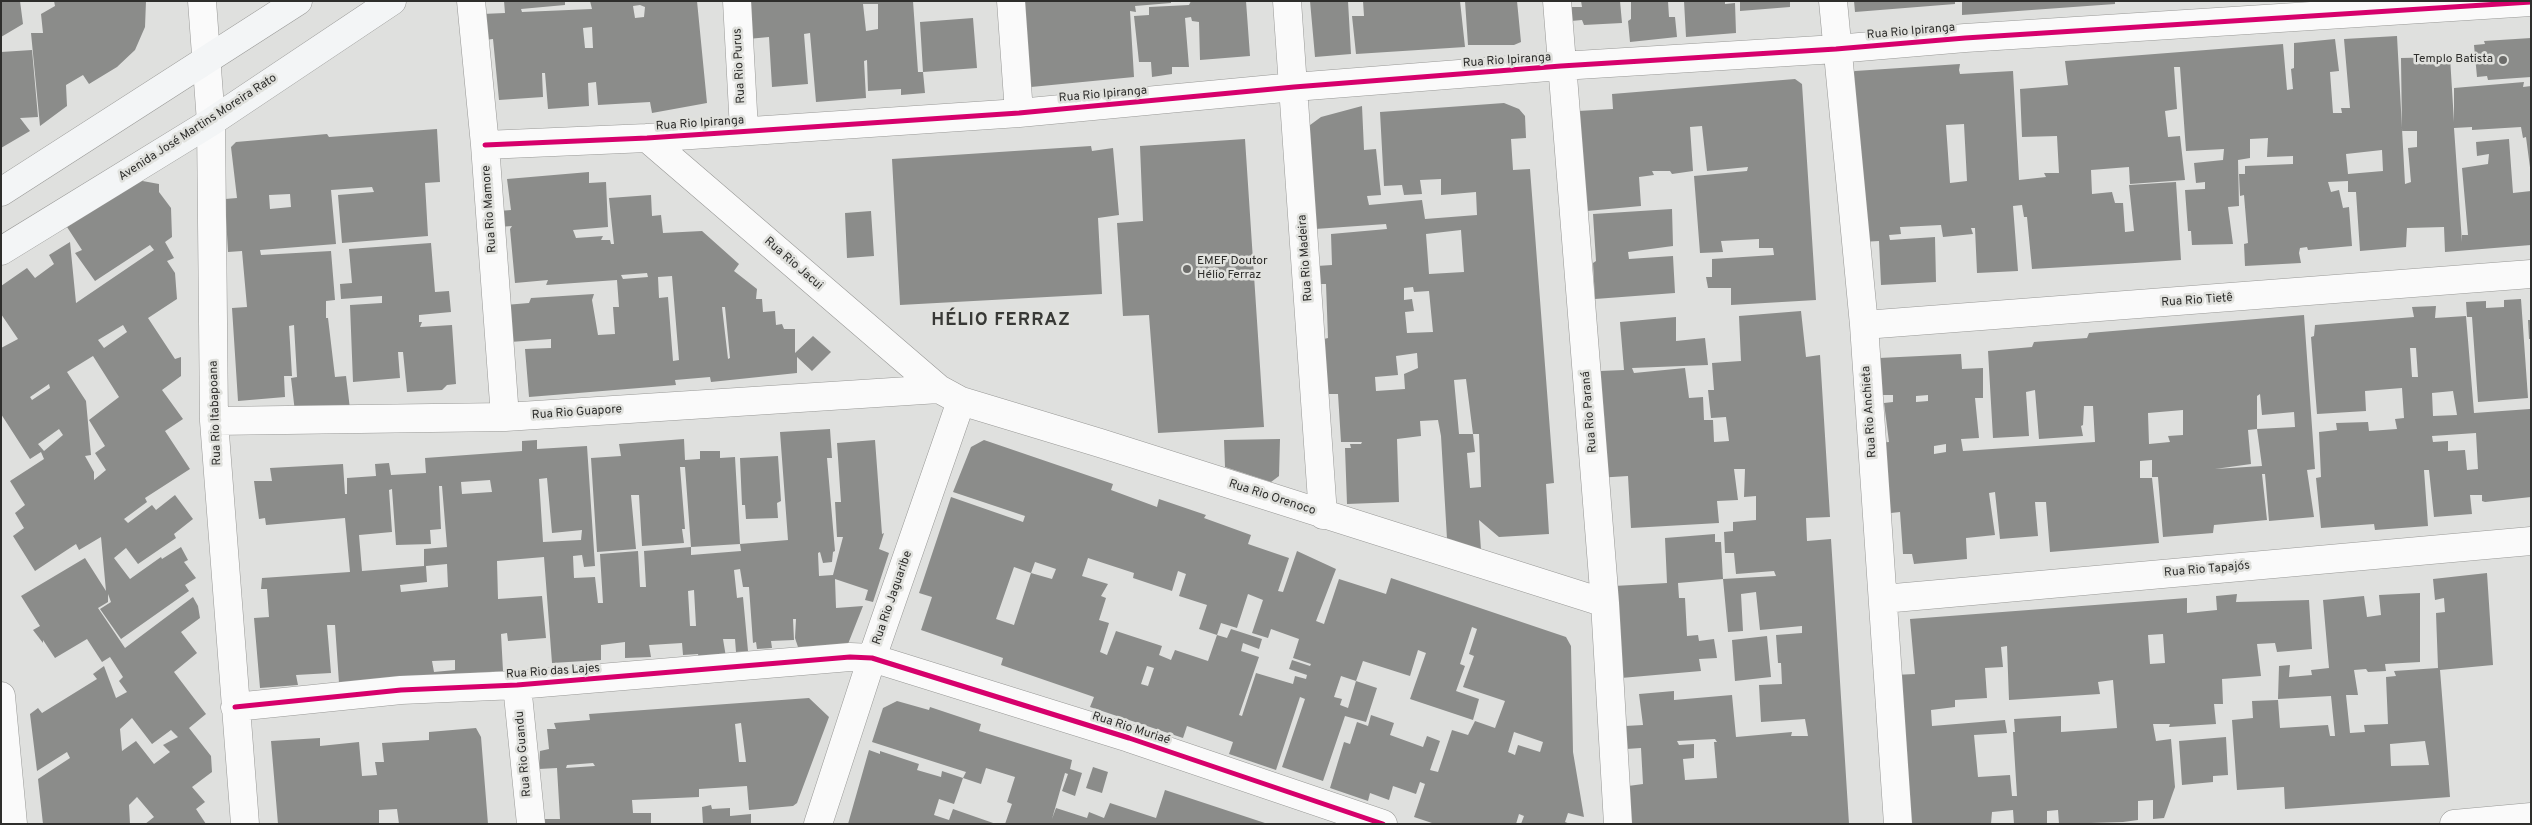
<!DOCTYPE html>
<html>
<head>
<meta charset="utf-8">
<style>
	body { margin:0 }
	#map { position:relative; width:2532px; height:825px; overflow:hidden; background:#dfe0de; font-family:Overpass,sans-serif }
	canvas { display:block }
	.frame { position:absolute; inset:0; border:2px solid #2e2e2c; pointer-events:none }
</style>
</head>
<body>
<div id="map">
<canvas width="2532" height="825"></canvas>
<div class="frame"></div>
</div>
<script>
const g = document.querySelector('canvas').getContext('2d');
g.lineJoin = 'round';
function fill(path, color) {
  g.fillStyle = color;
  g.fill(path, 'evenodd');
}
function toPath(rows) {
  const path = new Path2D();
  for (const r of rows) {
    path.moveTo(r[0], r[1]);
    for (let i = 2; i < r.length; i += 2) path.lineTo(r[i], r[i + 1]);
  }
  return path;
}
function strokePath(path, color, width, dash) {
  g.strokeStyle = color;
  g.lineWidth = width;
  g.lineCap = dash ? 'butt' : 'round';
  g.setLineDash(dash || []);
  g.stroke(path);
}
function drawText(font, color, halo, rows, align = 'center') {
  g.font = font + ' Overpass,sans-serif';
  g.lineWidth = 5;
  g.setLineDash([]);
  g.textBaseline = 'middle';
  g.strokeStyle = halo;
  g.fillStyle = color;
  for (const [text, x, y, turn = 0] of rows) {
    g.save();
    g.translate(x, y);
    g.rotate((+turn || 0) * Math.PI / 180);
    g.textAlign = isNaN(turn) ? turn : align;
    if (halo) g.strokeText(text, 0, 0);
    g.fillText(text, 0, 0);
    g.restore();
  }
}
const building = toPath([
	[1,1,20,1,23,24,1,37],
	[54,1,146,1,145,27,135,50,117,67,89,84,83,75,66,85,67,106,40,126,31,33,43,33,41,14,55,6],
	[504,1,565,1,565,5,521,9,522,12,592,9,590,1,697,1,707,103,652,113,650,102,598,105,596,82,588,83,589,106,548,109,545,73,542,73,543,97,499,100,493,39,485,40,482,14,505,13],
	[640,5,645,7,644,17,635,18,633,6],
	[592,27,593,48,585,48,583,28],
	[745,1,913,1,918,72,923,72,925,93,901,95,901,89,868,91,867,60,864,61,866,98,816,102,810,33,804,34,808,84,772,87,769,37,748,39],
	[863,4,878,4,878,29,866,31],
	[1024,1,1171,1,1171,3,1135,6,1136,12,1130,11,1134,77,1031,87],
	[1191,1,1246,1,1250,56,1200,60,1199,22,1192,21,1191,17,1185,18,1189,67,1172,67,1172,74,1152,77,1151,62,1139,62,1134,16,1149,15,1149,7,1189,5],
	[1310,1,1348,1,1351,54,1315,57],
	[1363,1,1460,1,1465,47,1356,54,1352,16,1364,16],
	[1465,1,1517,1,1521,42,1514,45,1468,45],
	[1581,1,1620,1,1622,23,1584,25,1582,20,1571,21,1570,7,1582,7],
	[1631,1,1668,1,1669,17,1675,17,1677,37,1630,42,1628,21,1631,19],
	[1684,1,1725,1,1725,4,1735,3,1736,33,1686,37],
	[1740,1,1790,1,1790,7,1740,11],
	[1854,1,1955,1,1955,4,1855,12],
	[1962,1,2115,1,2115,4,1962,15],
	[973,18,977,68,923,72,920,22],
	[2397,36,2405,184,2411,182,2408,148,2417,147,2417,131,2402,131,2401,58,2450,57,2454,122,2454,88,2524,82,2523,87,2531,86,2531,175,2526,137,2523,138,2521,127,2472,130,2472,127,2454,128,2462,242,2462,235,2468,235,2462,168,2488,164,2489,154,2477,156,2476,142,2509,139,2513,193,2531,191,2531,245,2445,252,2444,227,2407,228,2406,247,2360,251,2356,192,2348,192,2348,181,2328,182,2331,192,2339,190,2343,208,2349,207,2352,246,2308,250,2307,247,2300,248,2299,253,2301,263,2245,266,2244,244,2248,243,2244,195,2240,196,2239,174,2245,174,2245,166,2293,164,2293,156,2267,157,2268,138,2250,139,2250,158,2238,160,2239,206,2228,207,2233,244,2192,245,2191,231,2188,231,2185,190,2205,189,2205,182,2196,183,2194,163,2223,160,2224,149,2186,151,2180,67,2174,67,2177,109,2165,111,2168,137,2180,136,2185,180,2130,184,2129,167,2091,170,2092,194,2112,192,2115,203,2123,203,2125,232,2134,231,2129,185,2176,182,2181,260,2135,263,2134,236,2135,263,2032,269,2027,217,2024,217,2022,205,2013,206,2018,271,1977,273,1975,228,1971,228,1973,234,1943,237,1941,225,1900,227,1901,234,1889,235,1890,240,1935,237,1936,282,1881,285,1879,241,1861,242,1851,73,1855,71,1960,64,1959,70,1960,74,2013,71,2019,180,2046,177,2044,173,2059,173,2057,136,2022,137,2020,89,2068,85,2065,61,2283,44,2287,90,2293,89,2291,69,2294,68,2294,43,2335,39,2339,71,2330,72,2333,113,2342,113,2341,108,2350,108,2344,39],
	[1964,124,1967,181,1950,183,1946,125],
	[2382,150,2383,171,2348,174,2346,154],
	[2531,38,2531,77,2488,80,2487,76,2477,77,2474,45,2485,44,2484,41],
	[32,50,38,117,20,118,30,131,1,148,1,52],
	[1795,79,1802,84,1816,300,1731,305,1731,288,1708,288,1706,277,1712,277,1712,259,1774,255,1773,248,1759,248,1759,239,1721,241,1723,252,1700,253,1694,176,1747,171,1748,167,1707,171,1702,126,1690,127,1693,171,1672,174,1670,171,1652,171,1654,175,1639,177,1641,206,1587,211,1578,111,1613,109,1612,94],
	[1504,103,1519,109,1525,116,1526,138,1511,139,1513,170,1530,169,1554,483,1546,484,1549,534,1499,537,1479,520,1481,550,1447,539,1441,436,1438,420,1420,421,1421,436,1397,439,1399,502,1347,504,1345,448,1351,448,1350,444,1361,444,1362,442,1341,442,1338,394,1326,394,1324,339,1328,338,1326,284,1319,284,1317,266,1332,265,1331,234,1387,229,1386,224,1315,229,1306,128,1321,117,1362,106,1364,150,1376,149,1381,195,1367,196,1369,205,1422,200,1425,219,1477,215,1476,192,1441,195,1441,179,1420,180,1422,194,1404,195,1402,185,1384,186,1380,112],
	[1461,230,1464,272,1429,274,1426,234],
	[1413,287,1414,292,1429,291,1433,332,1407,333,1405,312,1414,311,1412,299,1404,300,1404,288],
	[1417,353,1418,368,1404,374,1405,389,1376,391,1375,377,1398,375,1396,356],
	[1466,379,1473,434,1479,434,1481,487,1470,488,1467,453,1475,452,1473,434,1459,434,1454,380],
	[437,129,440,182,425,183,428,236,342,243,338,195,374,192,372,187,331,190,336,244,260,250,261,255,331,251,335,300,326,301,326,318,328,318,335,377,346,376,350,409,295,412,291,378,297,377,294,325,289,326,292,376,284,376,285,397,238,401,232,308,247,307,242,251,228,252,225,199,237,198,231,147,236,142,327,134,329,137],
	[290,194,291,207,270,209,269,195],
	[1245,139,1264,427,1158,433,1149,315,1123,316,1117,223,1143,221,1140,146],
	[1091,146,1092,151,1113,148,1119,215,1098,218,1102,294,900,305,892,159],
	[589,172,589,183,606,182,608,227,573,230,576,238,603,236,601,240,610,240,611,244,614,244,609,198,651,195,652,216,661,215,663,233,702,231,739,264,734,271,757,289,756,299,762,299,763,312,775,311,776,325,782,324,784,329,795,329,795,353,813,336,831,352,812,371,797,357,797,373,711,382,710,377,675,380,676,385,529,397,525,349,551,348,551,339,510,342,505,305,529,303,531,298,594,294,592,300,598,335,615,334,613,307,619,307,617,280,546,285,548,280,515,283,510,229,512,226,499,227,499,211,511,210,507,179],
	[647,273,648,277,623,279,621,275],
	[672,276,679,360,673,361,668,297,659,298,658,277],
	[722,307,725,307,730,358,728,359],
	[137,180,159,184,159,192,171,208,172,237,165,242,174,258,167,261,175,273,177,299,148,318,175,359,181,357,181,376,162,390,183,419,165,431,190,469,145,498,147,502,124,519,128,523,152,505,156,510,175,495,193,519,174,534,176,538,138,564,126,548,114,558,130,579,161,557,162,559,181,547,188,560,184,562,196,578,185,585,189,591,121,639,100,609,111,602,108,594,108,602,98,608,125,648,193,597,198,606,200,618,181,632,197,653,174,672,206,714,189,728,211,756,212,772,192,787,205,802,196,809,206,824,145,824,154,817,137,797,129,805,130,824,43,824,38,779,70,758,67,752,37,771,30,714,38,708,42,713,97,679,93,674,104,666,116,698,127,692,119,681,123,677,110,657,102,662,87,639,55,658,43,640,43,643,33,630,40,626,21,596,85,558,106,591,101,537,79,550,76,544,35,571,13,536,24,528,15,513,25,505,10,481,44,459,41,452,30,459,1,414,1,348,18,339,1,314,1,286,27,268,35,278,54,264,49,255,70,242,76,303,154,250,150,245,95,281,75,253,82,250,67,227],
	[123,325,127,332,104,348,98,340],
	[93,356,119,397,89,420,105,446,95,453,106,470,94,480,94,472,85,456,91,455,86,401,67,372],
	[49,384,50,388,32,400,30,397],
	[59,429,63,435,44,451,38,444],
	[132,718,152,744,171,730,178,737,163,745,170,752,154,764,136,741,122,751,120,729],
	[1672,209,1673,246,1628,252,1629,259,1673,256,1675,293,1595,299,1593,263,1596,261,1593,214],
	[871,211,874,256,847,258,845,213],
	[431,243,435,292,449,291,451,312,419,315,419,322,422,322,420,327,452,325,456,384,447,385,442,390,407,392,403,352,398,352,400,378,353,382,350,305,382,303,382,296,341,299,340,284,352,283,349,249],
	[2521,299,2528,398,2478,402,2472,317,2467,317,2466,302,2486,301,2486,308,2504,307,2504,300],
	[2436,306,2435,318,2466,316,2474,413,2530,409,2531,497,2485,502,2482,501,2482,495,2470,495,2472,514,2434,517,2429,470,2424,470,2428,526,2375,530,2374,524,2321,528,2316,478,2321,477,2319,432,2337,430,2336,423,2368,422,2369,431,2397,429,2395,419,2404,418,2402,388,2365,391,2366,411,2317,414,2311,337,2314,336,2315,325,2414,317,2412,307],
	[2410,348,2416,348,2418,377,2412,377],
	[2453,391,2457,415,2433,416,2432,393],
	[2476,433,2478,469,2467,470,2465,450,2448,451,2448,441,2433,442,2432,436],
	[1801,311,1806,357,1820,355,1830,517,1806,518,1807,541,1831,539,1849,824,1628,824,1628,786,1643,784,1641,748,1626,749,1625,726,1643,725,1639,694,1674,691,1674,700,1732,695,1736,737,1792,732,1791,736,1808,736,1805,719,1761,722,1759,685,1782,684,1781,663,1778,663,1776,635,1802,633,1802,626,1760,630,1756,592,1741,594,1743,631,1728,632,1723,579,1776,576,1774,571,1736,574,1734,553,1725,553,1724,532,1733,531,1733,522,1756,520,1756,496,1744,497,1745,469,1734,469,1738,500,1717,501,1719,523,1631,528,1628,476,1596,478,1593,426,1605,426,1600,371,1624,370,1620,322,1676,317,1676,341,1705,338,1708,365,1632,368,1634,373,1685,368,1689,398,1703,397,1704,420,1713,420,1714,442,1729,441,1726,417,1711,418,1708,390,1714,390,1712,363,1741,361,1739,316],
	[1715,739,1717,742,1714,742,1717,778,1685,780,1683,759,1694,758,1694,744,1679,745,1677,741],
	[2304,315,2315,469,2307,470,2314,517,2269,521,2265,474,2262,474,2267,520,2214,525,2213,533,2163,537,2158,477,2152,477,2152,460,2140,461,2140,478,2152,478,2159,543,2050,552,2046,502,2035,502,2038,536,2000,539,1995,492,1989,493,1995,535,1966,538,1967,559,1914,564,1912,554,1903,554,1900,512,1891,513,1889,509,1877,443,1889,442,1884,403,1893,402,1893,395,1882,395,1879,358,1961,354,1962,369,1983,368,1983,398,1975,398,1979,438,1961,439,1963,451,2095,442,2093,406,2084,406,2083,425,2081,426,2083,436,2039,439,2035,390,2026,392,2029,436,1993,438,1988,351,2032,347,2034,342,2087,338,2089,333],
	[2260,394,2262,415,2294,412,2295,427,2257,429,2262,466,2215,469,2251,464,2248,430,2257,429,2257,396],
	[1928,395,1928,401,1916,402,1916,396],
	[2183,410,2183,435,2168,436,2170,442,2149,444,2148,413],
	[1946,444,1946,452,1934,454,1934,446],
	[2528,320,2531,320,2531,339,2529,339],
	[830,429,832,458,827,458,835,551,833,552,832,562,823,563,820,552,818,553,819,576,833,575,843,537,837,537,835,502,841,502,837,443,875,440,882,534,884,533,879,549,889,553,873,602,865,600,868,590,835,579,836,608,863,606,848,644,798,647,795,638,796,619,793,619,794,640,771,641,772,648,757,649,756,642,753,643,749,587,743,587,740,569,734,570,737,598,743,597,748,651,736,652,735,639,723,639,726,657,699,658,698,654,683,655,682,643,649,645,651,657,625,658,625,642,601,645,601,660,552,663,544,557,497,561,498,599,542,596,546,638,508,641,507,633,501,634,503,671,339,683,335,625,327,625,331,673,296,675,298,685,260,688,254,618,269,617,267,589,261,589,262,578,350,572,345,518,266,525,265,518,259,519,254,481,272,481,270,468,343,464,345,494,347,494,347,478,376,476,375,464,389,463,391,475,426,473,425,458,522,451,522,441,537,440,537,449,587,446,595,566,584,567,582,555,573,556,574,578,595,577,598,603,603,603,600,554,638,551,640,587,646,587,644,551,691,547,691,555,741,551,740,544,691,547,685,467,680,467,685,529,682,529,684,543,642,546,639,495,631,495,636,549,597,552,591,458,621,456,619,444,684,439,685,460,700,459,700,451,720,451,720,458,735,457,740,544,788,540,780,432],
	[547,478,552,533,582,530,581,540,543,542,539,479],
	[490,480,492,492,462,494,461,482],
	[439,486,442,486,447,547,424,549,424,566,362,571,359,535,392,532,389,490,392,489,396,545,431,544,430,530,441,529],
	[447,564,448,587,401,592,400,585,427,582,426,566],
	[694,590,696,626,690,626,688,591],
	[455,660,455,670,434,672,432,661],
	[1280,439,1279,476,1271,482,1225,467,1224,440],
	[984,440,1113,484,1111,490,1157,507,1159,499,1206,515,1204,518,1251,535,1248,544,1289,558,1278,591,1283,592,1297,551,1336,569,1316,621,1324,624,1339,579,1386,594,1391,578,1566,637,1571,646,1573,752,1584,817,1568,813,1565,822,1570,824,1521,824,1524,816,1519,814,1516,824,1435,824,1414,817,1425,784,1420,782,1416,794,1393,786,1389,800,1370,793,1368,801,1330,788,1344,742,1350,744,1357,722,1368,726,1371,715,1394,723,1390,735,1423,747,1427,736,1440,741,1430,770,1438,772,1452,730,1468,735,1475,721,1495,728,1505,701,1463,687,1474,656,1469,654,1477,629,1472,627,1460,664,1465,666,1456,691,1479,699,1473,720,1410,699,1426,653,1418,650,1410,676,1363,661,1356,681,1341,676,1334,697,1342,699,1340,705,1348,708,1356,681,1377,688,1366,722,1345,716,1323,781,1282,767,1305,699,1300,697,1276,770,1229,754,1233,742,1187,726,1183,738,1090,707,1094,697,1001,665,1003,658,921,630,932,597,919,593,951,497,1023,522,1025,516,953,492,971,447],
	[1088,558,1134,573,1133,578,1172,591,1178,571,1186,574,1179,596,1207,605,1199,629,1217,635,1221,623,1237,628,1248,594,1263,600,1252,633,1268,638,1271,629,1299,639,1293,658,1311,664,1310,666,1292,660,1289,669,1307,675,1306,679,1295,676,1293,684,1256,673,1242,716,1239,715,1259,657,1241,651,1243,643,1259,649,1262,639,1231,629,1227,638,1217,635,1208,661,1175,650,1171,660,1159,655,1162,646,1116,631,1107,655,1100,652,1109,623,1099,620,1106,598,1101,596,1108,584,1082,576],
	[1035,562,1056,569,1052,579,1031,573],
	[1014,567,1031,573,1014,625,996,619],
	[1147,666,1154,668,1148,686,1141,684],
	[1514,732,1543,742,1540,752,1518,745,1515,755,1508,752],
	[778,456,781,501,777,503,778,518,746,519,745,505,742,505,740,458],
	[1715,534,1715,542,1721,542,1723,579,1678,583,1679,598,1685,598,1687,636,1698,635,1699,641,1714,639,1717,658,1699,659,1701,671,1621,678,1614,586,1667,583,1665,538],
	[2487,573,2493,665,2440,670,2450,797,2285,809,2284,787,2237,790,2232,720,2253,718,2252,701,2278,700,2280,728,2328,725,2330,736,2335,736,2331,696,2278,699,2279,666,2290,665,2289,677,2312,675,2311,670,2329,668,2323,600,2364,596,2367,617,2381,615,2379,595,2420,593,2420,662,2385,664,2386,671,2368,672,2366,669,2354,670,2358,695,2346,695,2350,733,2365,732,2364,725,2388,724,2386,677,2396,676,2394,671,2438,668,2436,613,2445,612,2444,598,2435,600,2433,579],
	[2425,741,2429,765,2391,766,2390,744],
	[2237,594,2236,602,2309,600,2312,649,2277,652,2275,643,2257,644,2261,676,2222,679,2223,704,2214,704,2216,724,2169,727,2170,724,2153,724,2156,741,2171,739,2175,787,2164,818,2153,819,2153,800,2138,801,2138,820,2123,822,2059,824,2058,810,2047,811,2047,824,2014,824,2013,810,1992,812,1991,824,1906,824,1894,675,1915,674,1910,619,2187,598,2187,613,2217,610,2216,596],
	[2163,634,2165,663,2150,664,2148,635],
	[2007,646,2009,700,2100,694,2098,682,2113,680,2117,728,2061,732,2061,716,2014,719,2015,732,2013,732,2017,796,2012,796,2010,775,1978,777,1974,735,2007,733,2005,720,1932,726,1931,710,1955,707,1955,700,1987,698,1985,668,2003,667,2001,647],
	[1767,636,1771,677,1735,681,1732,640],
	[809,698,829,717,797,803,793,806,749,810,747,786,699,789,699,797,632,800,633,813,651,813,651,824,543,824,543,819,560,819,557,768,539,769,540,751,549,749,547,729,556,729,554,723,590,720,589,714],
	[741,723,746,762,739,762,735,724],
	[593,763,595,766,566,768,567,765],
	[897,701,929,710,930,707,981,724,979,731,1072,760,1070,769,1082,773,1075,796,1062,791,1068,774,1065,773,1052,819,1056,808,1087,818,1089,812,1104,818,1110,803,1156,818,1165,790,1268,824,1005,824,1012,804,1007,802,1015,777,986,768,981,784,963,778,966,772,872,742,883,708],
	[476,728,481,737,488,824,399,824,397,809,379,810,379,824,278,824,271,741,320,738,320,746,359,742,362,776,377,775,375,762,384,762,382,743,429,740,429,732],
	[2226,737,2228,775,2213,776,2213,782,2182,785,2179,741],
	[869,750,880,754,880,751,919,764,917,770,941,777,942,771,963,778,954,804,939,799,934,815,949,820,953,809,996,824,848,824],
	[1093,767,1108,772,1102,793,1086,788],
	[711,805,712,809,730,808,730,816,751,814,751,824,703,824,702,807]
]);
const street = toPath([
	[202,1,211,122,214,421,245,824],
	[471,1,485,145,505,417],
	[737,1,744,130],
	[1011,1,1019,113],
	[1287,1,1323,515],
	[1557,1,1605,603,1618,824],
	[1833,1,1864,325,1898,824],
	[647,138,939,389,961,401,1100,443,1605,603],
	[485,145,647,138,1019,113,1294,87,1561,66,1836,49,1965,38,2531,2],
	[1864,325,2531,274],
	[214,421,505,417,939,389],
	[1883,599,2531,541],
	[517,685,531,824],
	[1,696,13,824],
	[235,707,401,690,517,685,850,657,872,658,1129,738,1383,824],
	[818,824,872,658,961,401],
	[2454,824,2531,817]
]);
const secondary = toPath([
	[1,192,298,1],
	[1,251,211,122,392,1]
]);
const cycleway = toPath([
	[485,145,647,138,1019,113,1294,87,1561,66,1836,49,1965,38,2531,2],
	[235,707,401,690,517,685,850,657,872,658,1129,738,1383,824]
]);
const markers = [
	[2503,60,5,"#6c6c6a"],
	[1187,269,5,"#6c6c6a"]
];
const streetNames = [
	["Rua Rio Ipiranga",1911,32,-5],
	["Rua Rio Ipiranga",1507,61,-4],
	["Rua Rio Purus",740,66,-93],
	["Rua Rio Ipiranga",1103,95,-5],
	["Rua Rio Ipiranga",700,124,-4],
	["Avenida José Martins Moreira Rato",198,128,-33],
	["Rua Rio Mamore",490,209,-94],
	["Rua Rio Madeira",1306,258,-94],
	["Rua Rio Jacui",793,264,41],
	["Rua Rio Tietê",2197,301,-4],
	["Rua Rio Paraná",1590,412,-95],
	["Rua Rio Anchieta",1870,412,-94],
	["Rua Rio Itabapoana",216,413,-92],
	["Rua Rio Guapore",577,413,-4],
	["Rua Rio Orenoco",1272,498,18],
	["Rua Rio Tapajós",2207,570,-5],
	["Rua Rio Jaguaribe",893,598,-71],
	["Rua Rio das Lajes",553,672,-4],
	["Rua Rio Muriaé",1131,729,18],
	["Rua Rio Guandu",524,754,-95]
];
const poiNames = [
	["Templo Batista",2493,60],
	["EMEF Doutor",1197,262,"left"],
	["Hélio Ferraz",1197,276,"left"]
];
const districtNames = [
	["HÉLIO FERRAZ",1001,321]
];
fill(building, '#8b8c8a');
strokePath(street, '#989896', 29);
strokePath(secondary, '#989896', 29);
strokePath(street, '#fafafa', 28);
strokePath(secondary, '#f3f5f6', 28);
strokePath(cycleway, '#d6006c', 5);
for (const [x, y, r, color] of markers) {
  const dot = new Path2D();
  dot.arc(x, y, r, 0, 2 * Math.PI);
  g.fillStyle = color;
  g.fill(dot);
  strokePath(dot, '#e0e1dd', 2);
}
drawText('12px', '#2e2e2c', '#e0e1dd', streetNames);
drawText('12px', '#2e2e2c', '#e0e1dd', poiNames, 'right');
g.letterSpacing = '1px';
drawText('bold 18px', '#383936', '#e0e1dd', districtNames);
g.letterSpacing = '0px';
</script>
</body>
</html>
